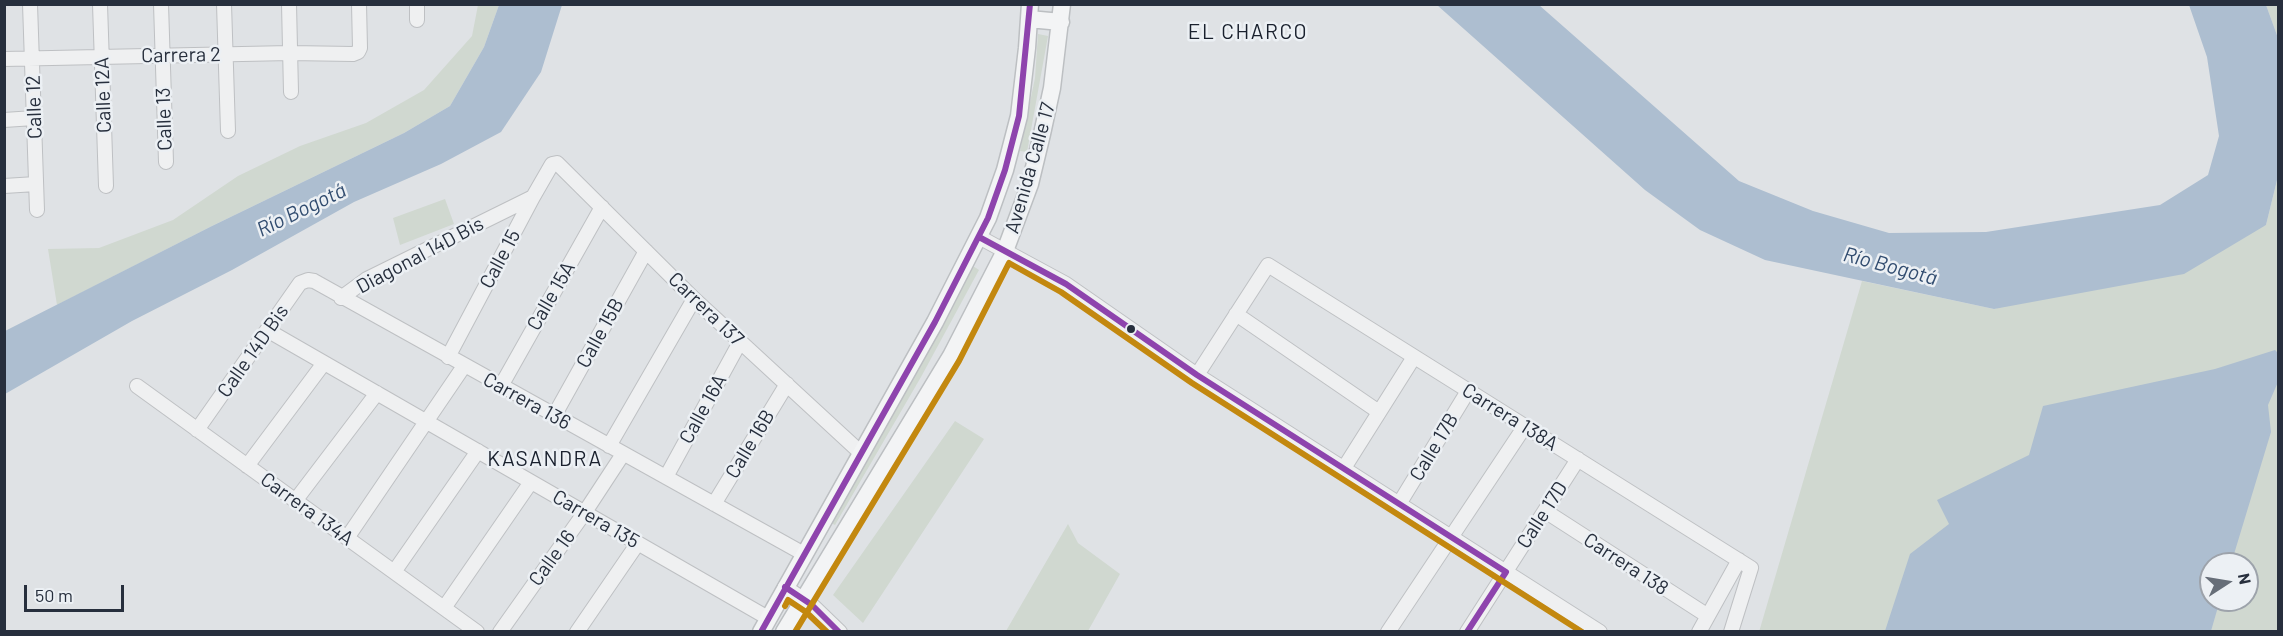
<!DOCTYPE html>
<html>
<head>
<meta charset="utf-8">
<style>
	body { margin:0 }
	#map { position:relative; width:2283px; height:636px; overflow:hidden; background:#dfe2e5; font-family:Barlow,sans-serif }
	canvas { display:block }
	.frame { position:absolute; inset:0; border:6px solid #272f3d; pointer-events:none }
	.north { position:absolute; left:2199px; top:552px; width:60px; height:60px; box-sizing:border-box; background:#ecf0f4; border:2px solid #9da3ab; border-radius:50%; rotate:78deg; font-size:16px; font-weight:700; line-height:24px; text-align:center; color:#272f3d }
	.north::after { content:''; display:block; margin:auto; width:21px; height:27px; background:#676e78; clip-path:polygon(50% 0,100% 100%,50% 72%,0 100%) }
	.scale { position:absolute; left:24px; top:585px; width:100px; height:27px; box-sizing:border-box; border:3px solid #272f3d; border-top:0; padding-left:8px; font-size:18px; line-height:21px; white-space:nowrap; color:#272f3d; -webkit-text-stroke:4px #ecf0f4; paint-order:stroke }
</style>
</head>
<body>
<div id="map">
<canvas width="2283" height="636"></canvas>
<div class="frame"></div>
<div class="north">N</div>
<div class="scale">50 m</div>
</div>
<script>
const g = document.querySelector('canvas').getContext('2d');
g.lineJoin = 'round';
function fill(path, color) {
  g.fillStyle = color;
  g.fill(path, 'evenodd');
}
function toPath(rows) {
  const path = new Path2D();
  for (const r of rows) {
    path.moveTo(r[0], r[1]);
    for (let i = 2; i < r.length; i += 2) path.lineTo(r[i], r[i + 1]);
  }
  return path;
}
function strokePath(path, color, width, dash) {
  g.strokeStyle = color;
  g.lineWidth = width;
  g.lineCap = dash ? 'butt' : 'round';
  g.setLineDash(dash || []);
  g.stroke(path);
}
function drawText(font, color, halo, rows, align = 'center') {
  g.font = font + ' Barlow,sans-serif';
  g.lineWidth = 5;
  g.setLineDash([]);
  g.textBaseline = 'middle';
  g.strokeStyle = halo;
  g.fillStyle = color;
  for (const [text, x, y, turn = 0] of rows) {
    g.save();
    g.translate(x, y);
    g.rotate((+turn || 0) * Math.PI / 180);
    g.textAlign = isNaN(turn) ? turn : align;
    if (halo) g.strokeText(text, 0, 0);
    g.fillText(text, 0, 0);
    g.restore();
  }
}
const green = toPath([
	[478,5,499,5,484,47,450,106,404,133,212,226,57,305,48,249,99,248,173,220,238,176,300,146,366,123,424,90,472,36],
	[2266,5,2278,5,2278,47,2278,38],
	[1038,34,1048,36,1027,152,1020,151,1035,78],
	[2278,176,2278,631,1759,632,1862,281,1994,309,2266,225],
	[2211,564,2247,564,2247,600,2211,600],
	[445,199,454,224,400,245,393,218],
	[970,264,979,270,921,377,835,525,829,522],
	[955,421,984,439,863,623,833,595],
	[1068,524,1078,543,1120,574,1088,631,1006,631]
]);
const water = toPath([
	[499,5,562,5,541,72,501,132,441,164,354,202,232,270,132,321,5,394,5,331,212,226,404,133,450,106,484,47],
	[1437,5,1539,5,1739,181,1813,211,1889,233,1986,232,2160,205,2208,175,2219,136,2207,57,2189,5,2266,5,2278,38,2278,176,2266,225,2184,274,1994,309,1765,260,1700,230,1645,190],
	[2275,350,2278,353,2278,382,2268,405,2271,432,2231,564,2211,564,2211,600,2220,600,2211,631,1885,631,1910,554,1949,524,1937,500,2029,455,2043,406,2215,369]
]);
const minor = toPath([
	[30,4,37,210],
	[100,4,106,186],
	[161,4,166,162],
	[224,4,228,131],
	[289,4,291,92],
	[417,20,417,4],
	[4,59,290,53,353,54,358,52,360,48,359,4],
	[4,120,34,118],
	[4,186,36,184],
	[979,237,1066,284,1197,375,1600,632],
	[341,298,367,279,533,197],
	[1236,314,1379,412],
	[267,330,768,618],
	[448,357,533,197,552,164,557,163,694,299,861,453],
	[1197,375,1268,265,1751,568,1731,632],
	[137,386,477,632],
	[501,386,602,207],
	[554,416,646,251],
	[197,430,300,283,308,280,314,281,804,554],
	[609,446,694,299],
	[247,466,324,363],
	[1344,468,1414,357],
	[666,477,740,342],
	[295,501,377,393],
	[714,504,787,384],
	[1399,504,1468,391],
	[1545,511,1708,616],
	[347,538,464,366],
	[394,572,478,451],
	[785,587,812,605,840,632],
	[444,608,531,482],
	[500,632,585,512,623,454],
	[577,632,638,543],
	[1388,632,1525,426],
	[1467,632,1578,459],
	[1699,632,1739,560]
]);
const major = toPath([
	[1029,19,1061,22],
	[761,632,935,322,988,218,1005,170,1019,116,1027,48,1030,4],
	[784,632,951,356,1005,251,1030,184,1042,134,1052,88,1062,4]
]);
const bus1 = toPath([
	[979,237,1066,284,1197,375,1506,572,1467,632],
	[785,587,812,605,839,632],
	[761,632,935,322,988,218,1005,170,1019,116,1030,4]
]);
const bus2 = toPath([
	[785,606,788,600,806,612,827,632],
	[795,632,959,361,1009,263,1061,292,1192,383,1582,632]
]);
const markers = [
	[1131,329,5,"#272f3d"]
];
const streetNames = [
	["Carrera 2",181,55,-1],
	["Calle 12A",103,95,-92],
	["Calle 12",34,107,-92],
	["Calle 13",164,119,-92],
	["Avenida Calle 17",1030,168,-74],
	["Diagonal 14D Bis",420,255,-28],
	["Calle 15",500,259,-62],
	["Calle 15A",551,296,-60],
	["Carrera 137",706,309,44],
	["Calle 15B",600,333,-61],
	["Calle 14D Bis",253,351,-55],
	["Carrera 136",527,401,29],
	["Calle 16A",703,409,-61],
	["Carrera 138A",1510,417,32],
	["Calle 16B",750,444,-59],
	["Calle 17B",1434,447,-59],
	["Carrera 134A",307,509,36],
	["Calle 17D",1542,515,-57],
	["Carrera 135",596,519,30],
	["Calle 16",552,558,-54],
	["Carrera 138",1626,564,33]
];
const neighbourhoodNames = [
	["EL CHARCO",1248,32],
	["KASANDRA",545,459]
];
const waterNames = [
	["Río Bogotá",301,210,-26],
	["Río Bogotá",1890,266,15]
];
fill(green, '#d0d8d0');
fill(water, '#adbed0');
strokePath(minor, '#bec0c3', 16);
strokePath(major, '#bcbfc2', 19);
strokePath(minor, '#eff0f1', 14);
strokePath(major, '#f3f4f5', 16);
strokePath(bus1, '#8e44ad', 6);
strokePath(bus2, '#c3880f', 6);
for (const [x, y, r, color] of markers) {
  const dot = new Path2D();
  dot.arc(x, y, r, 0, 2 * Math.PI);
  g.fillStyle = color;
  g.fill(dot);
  strokePath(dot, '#ecf0f4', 2);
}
drawText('20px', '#272f3d', '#ecf0f4', streetNames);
g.letterSpacing = '1.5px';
drawText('21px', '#19202d', '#ecf0f4', neighbourhoodNames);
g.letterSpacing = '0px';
drawText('italic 21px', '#324d70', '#ecf0f4', waterNames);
</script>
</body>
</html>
